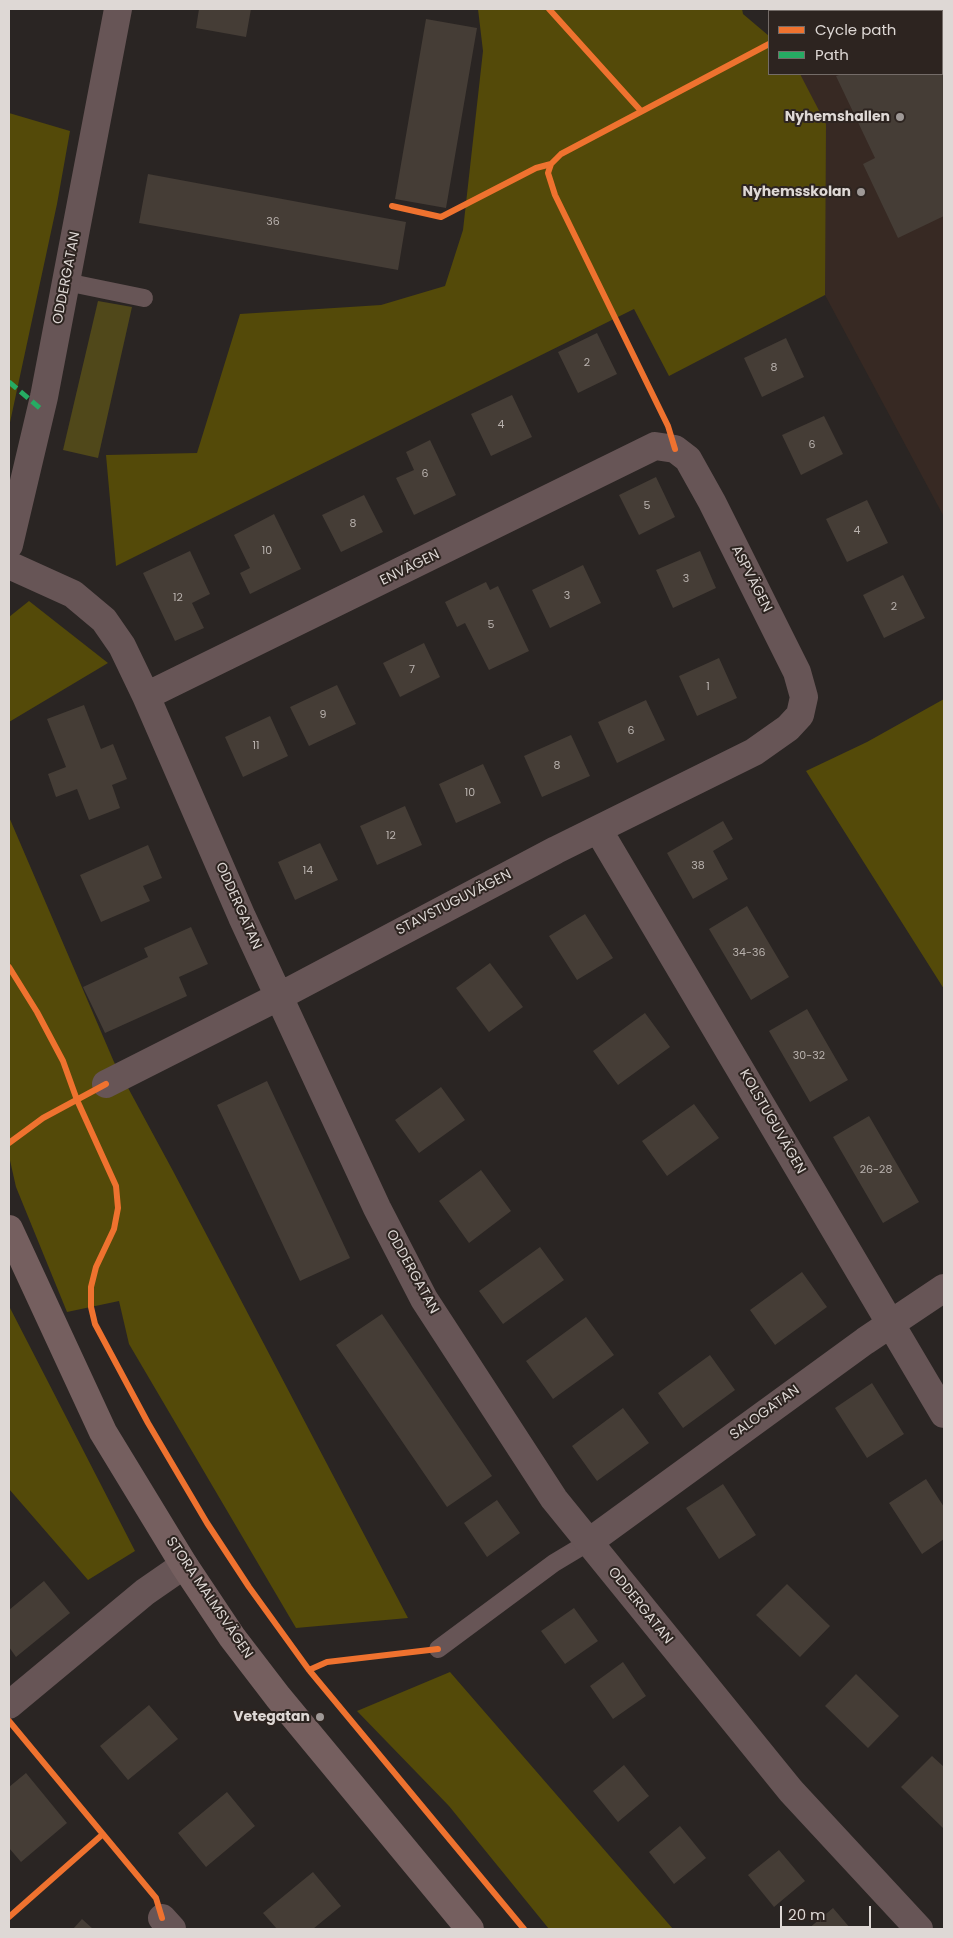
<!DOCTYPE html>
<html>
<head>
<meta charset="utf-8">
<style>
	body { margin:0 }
	#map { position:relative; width:953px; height:1938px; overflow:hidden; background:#2a2523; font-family:Poppins,sans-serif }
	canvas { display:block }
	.frame { position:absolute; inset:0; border:10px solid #ded8d5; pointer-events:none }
	.legend { position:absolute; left:768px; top:10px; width:175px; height:65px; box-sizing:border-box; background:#2d2420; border:1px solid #746c68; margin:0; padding:6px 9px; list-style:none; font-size:15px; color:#ded8d5 }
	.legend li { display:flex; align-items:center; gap:10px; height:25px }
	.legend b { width:25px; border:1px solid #746c68 }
	.scale { position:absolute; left:780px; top:1906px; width:91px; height:22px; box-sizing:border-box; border:2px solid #ded8d5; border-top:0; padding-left:6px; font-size:15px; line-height:18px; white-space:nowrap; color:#ded8d5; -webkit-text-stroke:4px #2d2420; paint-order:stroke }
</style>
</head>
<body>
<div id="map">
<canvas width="953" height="1938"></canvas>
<div class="frame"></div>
<ul class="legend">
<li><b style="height:6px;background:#ef722f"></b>Cycle path</li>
<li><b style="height:6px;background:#26ab63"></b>Path</li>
</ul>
<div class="scale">20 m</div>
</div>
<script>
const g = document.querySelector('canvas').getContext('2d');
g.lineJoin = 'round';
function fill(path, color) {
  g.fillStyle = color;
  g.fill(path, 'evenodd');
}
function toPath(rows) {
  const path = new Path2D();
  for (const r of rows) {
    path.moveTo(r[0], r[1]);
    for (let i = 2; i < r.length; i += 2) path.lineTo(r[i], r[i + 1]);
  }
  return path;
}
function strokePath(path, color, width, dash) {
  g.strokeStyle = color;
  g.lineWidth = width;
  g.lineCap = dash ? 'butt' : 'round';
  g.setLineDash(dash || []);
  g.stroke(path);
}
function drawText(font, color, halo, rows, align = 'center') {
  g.font = font + ' Poppins,sans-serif';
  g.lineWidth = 4;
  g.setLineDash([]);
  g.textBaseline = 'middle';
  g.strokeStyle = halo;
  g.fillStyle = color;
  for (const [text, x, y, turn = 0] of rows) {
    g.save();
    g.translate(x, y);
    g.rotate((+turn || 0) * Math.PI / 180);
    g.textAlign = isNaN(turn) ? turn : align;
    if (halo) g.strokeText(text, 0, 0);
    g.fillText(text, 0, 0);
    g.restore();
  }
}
const built = toPath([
	[885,9,944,9,944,517,825,295,729,90,769,74,942,74,942,11,880,11]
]);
const green = toPath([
	[98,301,132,307,98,458,63,450]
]);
const forest = toPath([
	[478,9,742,9,743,14,769,36,769,74,800,74,826,124,825,295,669,376,634,309,116,566,106,455,197,453,240,314,381,305,445,286,463,230,483,51],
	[9,113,70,131,57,204,9,427],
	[29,601,108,663,9,722,9,617],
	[944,699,944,989,806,771,867,742],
	[9,817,114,1062,173,1171,408,1618,296,1628,129,1344,119,1301,67,1312,16,1187,9,1156],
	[9,1306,135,1551,88,1580,9,1489],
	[450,1672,673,1929,549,1929,449,1806,357,1711]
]);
const building = toPath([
	[199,9,251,9,246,37,196,28],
	[426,19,477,28,446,208,395,199],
	[944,25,944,216,898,238,863,164,875,158,836,76,842,74,942,74,942,26],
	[148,174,406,222,398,270,139,223],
	[597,333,617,374,578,393,558,352],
	[786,338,804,377,762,397,744,358],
	[512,395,532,437,491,456,471,414],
	[824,416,843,454,801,475,782,435],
	[430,440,456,495,414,515,396,478,414,470,406,452],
	[656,477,675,517,639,535,619,495],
	[364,495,383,532,341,552,322,515],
	[867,500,888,543,847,562,826,519],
	[274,514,301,569,250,594,240,573,250,568,234,535],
	[190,551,210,594,192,603,204,628,175,641,143,573],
	[700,551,716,588,673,608,656,570],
	[583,565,601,603,550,628,532,590],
	[903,575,925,618,884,638,863,595],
	[486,582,490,590,498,586,529,651,489,670,465,623,457,627,445,602],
	[424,643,440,677,400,697,383,663],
	[719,658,737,698,697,716,679,676],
	[337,685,356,724,309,746,290,707],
	[646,700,665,740,617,763,598,722],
	[84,705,101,749,113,744,127,779,112,785,120,808,89,820,77,789,56,797,48,774,66,767,47,719],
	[270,716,288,756,243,777,225,737],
	[571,735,590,776,542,797,524,756],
	[483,764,501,803,456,823,439,784],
	[405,806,422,845,377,865,360,826],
	[723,821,733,839,713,851,728,879,693,899,667,853],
	[320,843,338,880,295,900,278,862],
	[148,845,162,878,143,886,150,901,101,922,80,875],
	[747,906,789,977,751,1000,709,929],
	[585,914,613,958,577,980,549,936],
	[191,927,208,964,179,977,187,996,105,1033,83,987,148,957,144,948],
	[490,963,523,1007,489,1032,456,988],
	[807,1009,848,1080,810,1102,769,1031],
	[645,1013,670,1047,618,1085,593,1051],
	[267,1081,350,1258,300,1281,217,1105],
	[441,1087,465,1120,419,1153,395,1120],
	[694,1104,719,1138,667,1176,642,1141],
	[869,1116,919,1202,883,1223,833,1137],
	[481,1170,511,1211,469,1243,439,1201],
	[540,1247,564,1280,503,1324,479,1291],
	[802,1272,827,1307,775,1345,750,1310],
	[382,1314,492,1476,447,1507,336,1345],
	[586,1317,614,1355,553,1399,526,1361],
	[710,1355,735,1390,683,1428,658,1393],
	[872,1383,904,1434,867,1458,835,1408],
	[623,1408,649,1443,597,1481,572,1446],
	[926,1479,944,1507,944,1539,922,1554,889,1503],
	[723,1484,756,1535,719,1559,686,1508],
	[497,1500,520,1533,487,1557,464,1523],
	[44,1581,70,1613,16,1657,9,1647,9,1610],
	[787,1584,830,1626,800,1657,756,1615],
	[574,1608,598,1641,565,1664,541,1631],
	[623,1662,646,1696,613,1719,590,1686],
	[856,1674,899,1716,868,1748,825,1706],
	[149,1705,178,1739,128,1780,100,1746],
	[932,1756,944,1767,944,1829,901,1787],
	[624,1765,649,1796,618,1822,593,1791],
	[26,1773,67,1823,21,1862,9,1848,9,1787],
	[227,1792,255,1826,206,1867,178,1833],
	[680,1826,706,1858,674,1884,649,1852],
	[779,1850,805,1881,774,1907,748,1875],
	[313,1872,341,1906,313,1929,277,1929,263,1913],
	[833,1908,851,1929,808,1929],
	[82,1919,93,1929,73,1929]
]);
const lane = toPath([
	[66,282,144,298],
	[438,1649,554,1563,589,1542]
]);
const street = toPath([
	[9,545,44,397,118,9],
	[9,565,73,594,104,620,122,646,146,696,242,917,377,1208,424,1299,554,1499,791,1791,919,1929],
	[599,831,944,1414],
	[106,1084,280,996,556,850,754,752,788,728,800,715,804,697,797,672,712,502,688,459,675,449,655,446,146,696],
	[589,1542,865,1341,944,1288],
	[9,1705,145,1592,184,1565],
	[162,1918,172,1929]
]);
const secondary = toPath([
	[9,1229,103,1432,184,1565,232,1637,278,1697,470,1929]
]);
const quiet = toPath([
	[9,382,41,409]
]);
const cycleway = toPath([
	[549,9,641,111],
	[392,206,441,217,536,168,551,164],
	[675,449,668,426,555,195,548,173,551,164,561,154,769,44],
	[9,967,37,1012,63,1061,77,1100,116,1186,118,1208,114,1229,96,1267,91,1287,91,1307,95,1324,148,1423,207,1523,249,1587,309,1670,524,1929],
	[9,1143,43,1118,106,1084],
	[309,1670,327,1662,438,1649],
	[9,1721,156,1898,162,1918],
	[9,1917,103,1834]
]);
const markers = [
	[900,117,5,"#9f9997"],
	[861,192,5,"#9f9997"],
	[320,1717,5,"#9f9997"]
];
const numberNames = [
	["36",273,222],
	["2",587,363],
	["8",774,368],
	["4",501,425],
	["6",812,445],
	["6",425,474],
	["5",647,506],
	["8",353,524],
	["4",857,531],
	["10",267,551],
	["3",686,579],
	["3",567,596],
	["12",178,598],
	["2",894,607],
	["5",491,625],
	["7",412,670],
	["1",708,687],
	["9",323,715],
	["6",631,731],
	["11",256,746],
	["8",557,766],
	["10",470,793],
	["12",391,836],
	["38",698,866],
	["14",308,871],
	["34-36",749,953],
	["30-32",809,1056],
	["26-28",876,1170]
];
const poiNames = [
	["Nyhemshallen",890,117],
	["Nyhemsskolan",851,192],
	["Vetegatan",310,1717]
];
const streetNames = [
	["ODDERGATAN",67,278,-79],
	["ENVÄGEN",410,568,-26],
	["ASPVÄGEN",751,579,63],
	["STAVSTUGUVÄGEN",454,903,-27],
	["ODDERGATAN",238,906,66],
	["KOLSTUGUVÄGEN",772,1122,60],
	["ODDERGATAN",412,1272,61],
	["SALOGATAN",765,1413,-36],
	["STORA MALMSVÄGEN",209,1598,56],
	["ODDERGATAN",640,1606,51]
];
fill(built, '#372923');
fill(green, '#50481a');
fill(forest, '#544a09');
fill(building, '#453d36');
strokePath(lane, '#675556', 18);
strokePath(street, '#675556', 28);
strokePath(secondary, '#755f5f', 28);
strokePath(quiet, '#26ab63', 5, [10, 5]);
strokePath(cycleway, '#ef722f', 6);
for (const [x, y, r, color] of markers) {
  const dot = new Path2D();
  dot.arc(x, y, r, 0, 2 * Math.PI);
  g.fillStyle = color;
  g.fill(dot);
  strokePath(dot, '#2d2420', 2);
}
drawText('11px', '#b8b1ad', null, numberNames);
drawText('bold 14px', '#ded8d5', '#2d2420', poiNames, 'right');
drawText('14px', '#ded8d5', '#2d2420', streetNames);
</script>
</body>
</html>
